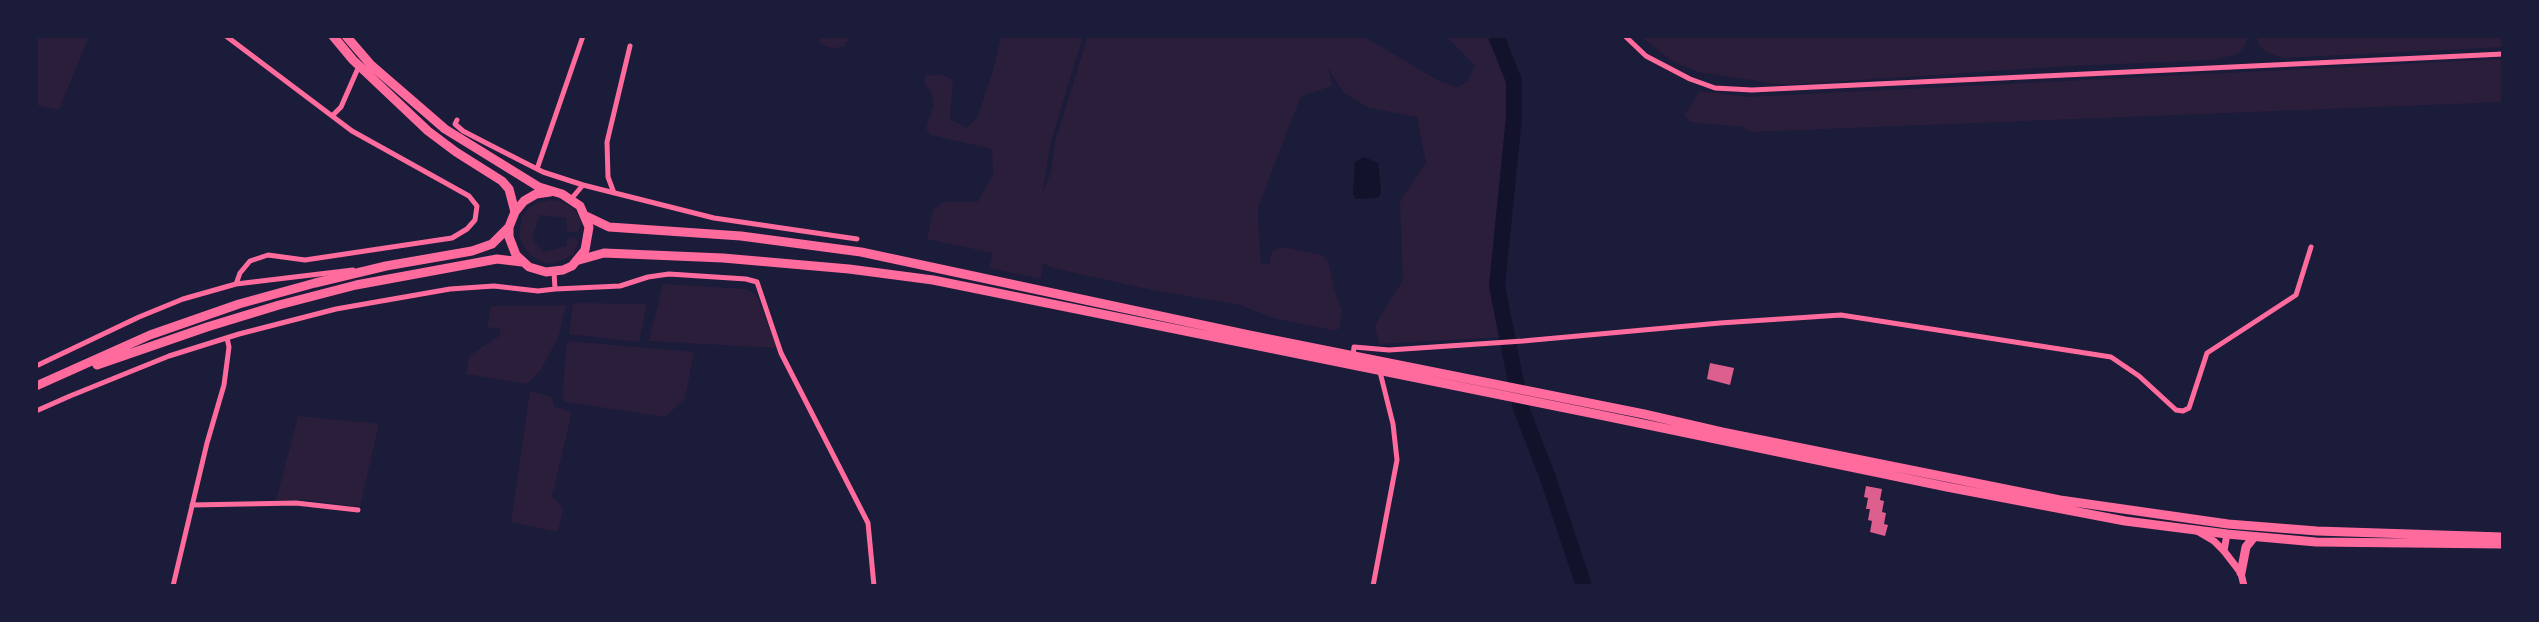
<!DOCTYPE html>
<html>
<head>
<meta charset="utf-8">
<style>
	body { margin:0 }
	#map { position:relative; width:2539px; height:622px; overflow:hidden; background:#1b1b3a; font-family:"DM Sans",sans-serif }
	canvas { display:block }
	.frame { position:absolute; inset:0; border:38px solid #1b1b3a; pointer-events:none }
</style>
</head>
<body>
<div id="map">
<canvas width="2539" height="622"></canvas>
<div class="frame"></div>
</div>
<script>
const g = document.querySelector('canvas').getContext('2d');
g.lineJoin = 'round';
function fill(path, color) {
  g.fillStyle = color;
  g.fill(path, 'evenodd');
}
function toPath(rows) {
  const path = new Path2D();
  for (const r of rows) {
    path.moveTo(r[0], r[1]);
    for (let i = 2; i < r.length; i += 2) path.lineTo(r[i], r[i + 1]);
  }
  return path;
}
function strokePath(path, color, width, dash) {
  g.strokeStyle = color;
  g.lineWidth = width;
  g.lineCap = dash ? 'butt' : 'round';
  g.setLineDash(dash || []);
  g.stroke(path);
}
const green = toPath([
	[36,36,89,36,59,110,36,105],
	[820,36,848,36,849,39,844,47,833,48,820,44],
	[998,36,1083,36,1050,145,1043,192,1051,172,1055,142,1088,36,1363,36,1439,81,1457,87,1468,81,1475,66,1446,36,1491,36,1509,89,1504,183,1497,220,1490,290,1503,337,1379,344,1375,325,1403,280,1400,201,1426,163,1417,117,1369,108,1344,93,1328,68,1332,86,1301,96,1258,207,1258,218,1261,264,1269,264,1272,251,1282,247,1322,255,1328,261,1334,289,1342,310,1340,326,1336,331,1273,318,1240,305,1152,290,1053,268,1043,263,1041,279,989,268,993,253,927,239,933,209,944,202,977,202,993,176,992,149,931,135,926,129,934,104,931,91,925,85,925,76,942,74,953,80,950,119,966,128,977,118,993,71,1000,41],
	[1640,36,2248,36,2248,38,2243,48,2237,54,2215,60,2070,66,1784,85,1699,72,1674,62],
	[2256,36,2503,36,2503,47,2284,58,2268,53,2260,47],
	[2503,59,2503,102,1749,132,1743,127,1690,122,1685,115,1699,91,1747,97],
	[551,200,560,201,573,208,580,218,581,225,578,232,567,232,566,218,540,215,532,238,544,252,567,246,567,237,576,238,578,243,573,255,553,264,544,263,530,255,522,244,519,235,522,217,527,210,538,202],
	[663,284,746,289,756,295,777,348,649,341],
	[573,303,647,304,639,342,569,334],
	[566,305,558,338,540,371,527,384,466,374,469,356,499,336,501,329,487,327,491,306],
	[567,341,694,352,685,399,665,417,566,402,562,398],
	[530,391,552,397,554,407,572,412,552,496,563,509,558,532,511,522],
	[298,416,379,424,360,507,307,500,276,500]
]);
const water = toPath([
	[1364,157,1378,163,1381,192,1379,197,1376,198,1356,199,1353,194,1355,162]
]);
const river = toPath([
	[1496,36,1514,81,1514,117,1497,286,1521,408,1548,478,1584,586]
]);
const building = toPath([
	[1710,363,1734,368,1730,385,1707,379],
	[1866,486,1882,489,1880,500,1884,501,1882,512,1886,513,1884,524,1888,525,1885,536,1870,532,1872,521,1868,520,1870,509,1866,509,1868,498,1864,497]
]);
const minor = toPath([
	[226,36,352,131,469,196,477,206,475,220,467,229,452,238,305,260,268,255,250,261,240,273,236,284],
	[1625,36,1646,56,1690,79,1715,88,1752,90,2503,54],
	[333,115,341,107,359,66],
	[457,120,455,124,463,131,490,145,543,172,583,185],
	[537,169,583,36],
	[614,193,608,177,607,142,630,46],
	[572,198,583,185,714,218,857,239],
	[555,289,620,286,648,277,669,274,746,279,757,282,781,353,868,523,874,586],
	[1352,365,1354,347,1389,350,1523,341,1720,323,1841,315,2111,357,2139,376,2176,410,2183,411,2189,408,2207,353,2296,295,2311,247],
	[36,366,139,317,183,299,236,284,353,270],
	[36,411,70,396,169,356,239,334,336,309,450,289,494,286,538,291,555,289,554,272],
	[192,505,296,503,358,510],
	[173,586,207,443,224,385,229,347,227,338],
	[1373,586,1397,460,1393,424,1379,368]
]);
const tertiary = toPath([
	[2197,531,2214,541,2224,551,2241,573,2244,586],
	[2224,551,2227,534]
]);
const primary = toPath([
	[333,36,353,60,428,131,456,152,502,181,509,189,515,212],
	[346,36,371,65,445,129,539,187,562,194,580,206,589,227,585,250,572,266,563,270,546,272,529,267,516,255,509,237,509,227,515,212,524,201,536,194,550,192],
	[586,216,609,227,741,236,861,252,1249,335,1644,414,1722,432,2060,500,2228,524,2317,531,2503,537],
	[579,260,604,253,723,258,849,269,933,280,1600,415,1947,487,2125,521,2227,534,2316,542,2503,544],
	[97,365,207,327,279,305,356,285,497,259,522,262],
	[36,386,150,335,239,304,315,283,386,266,472,251,492,244,509,227],
	[2241,573,2246,547,2254,537]
]);
fill(green, '#2a1e3b');
fill(water, '#12122b');
strokePath(river, '#12122b', 16);
fill(building, '#dd5f8e');
strokePath(minor, '#ff6b9d', 5);
strokePath(tertiary, '#ff6b9d', 7);
strokePath(primary, '#ff6b9d', 9);
</script>
</body>
</html>
